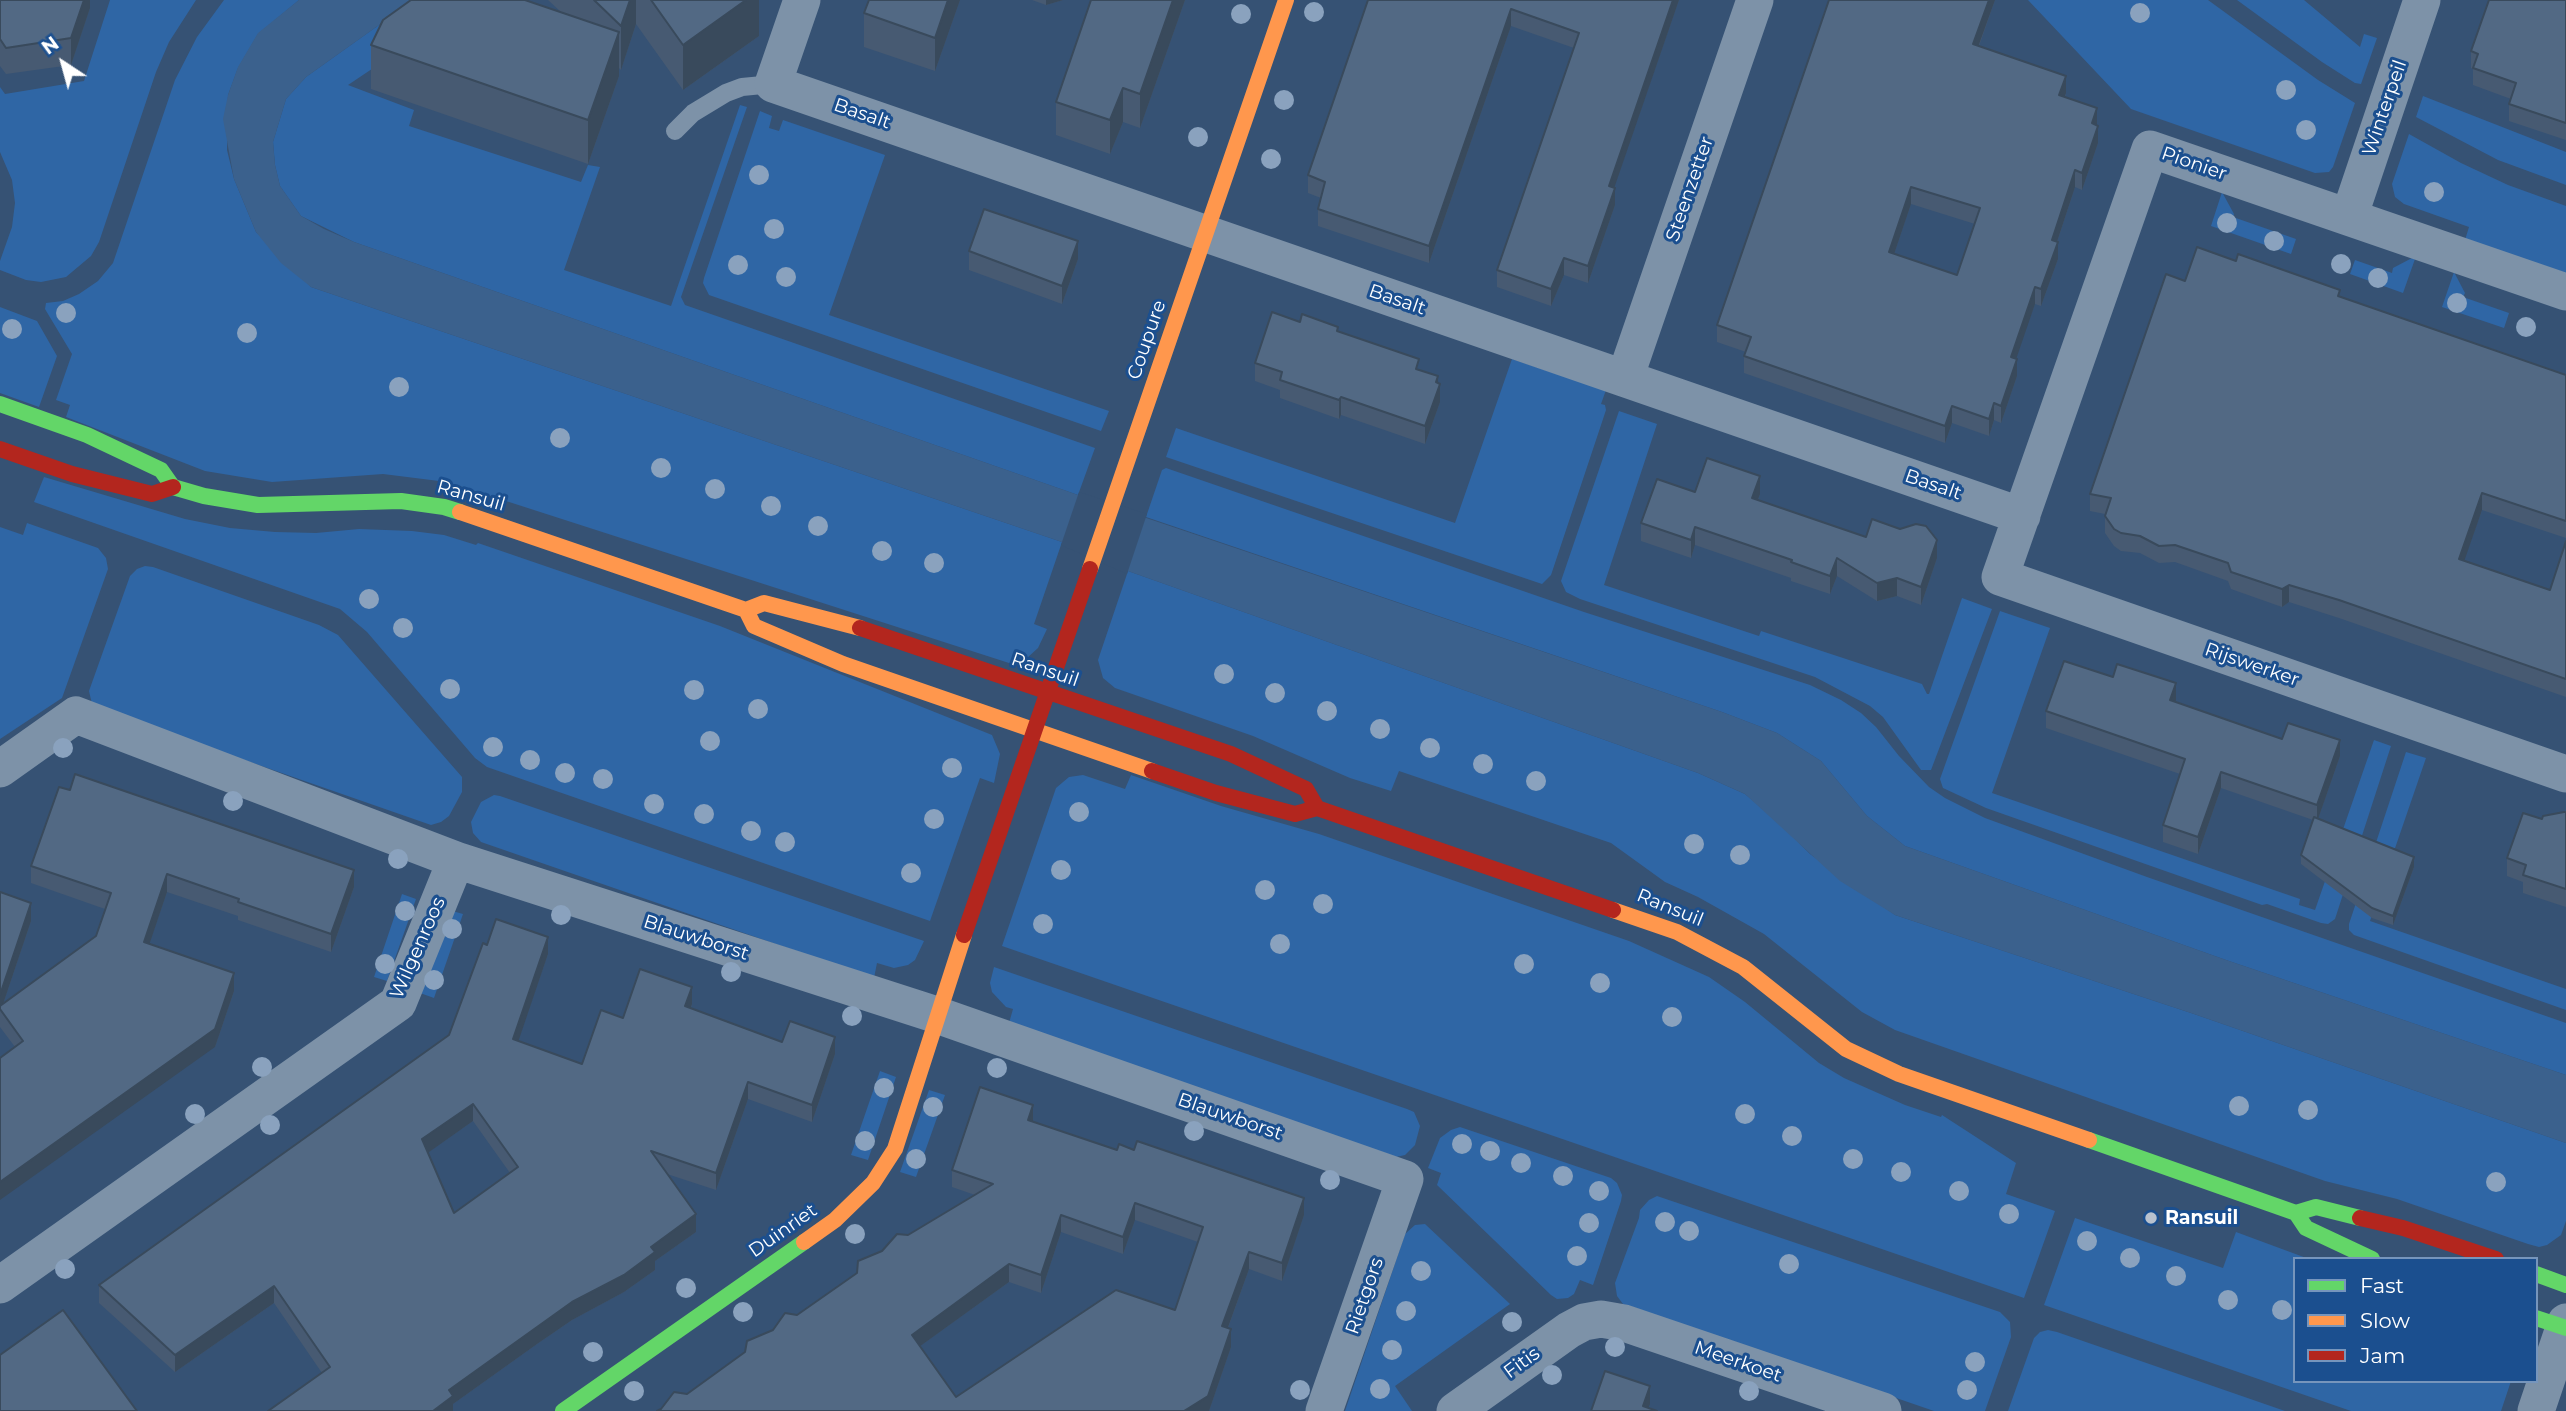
<!DOCTYPE html>
<html>
<head>
<meta charset="utf-8">
<style>
	body { margin:0 }
	#map { position:relative; width:2566px; height:1411px; overflow:hidden; background:#365274; font-family:Montserrat,sans-serif }
	canvas { display:block }
	.legend { position:absolute; left:2293px; top:1257px; width:245px; height:126px; box-sizing:border-box; background:#1b4f8f; border:2px solid #7695bc; margin:0; padding:9px 12px; list-style:none; font-size:21px; color:#fff }
	.legend li { display:flex; align-items:center; gap:14px; height:35px }
	.legend b { width:35px; border:2px solid #7695bc }
	.north { position:absolute; left:28px; top:28px; width:70px; height:70px; -webkit-text-stroke:5px #1b4f8f; paint-order:stroke; rotate:324deg; font-size:19px; font-weight:700; line-height:28px; text-align:center; color:#fff }
	.north::after { content:''; display:block; margin:auto; width:24px; height:32px; background:#fff; clip-path:polygon(50% 0,100% 100%,50% 72%,0 100%) }
</style>
</head>
<body>
<div id="map">
<canvas width="2566" height="1411"></canvas>
<ul class="legend">
<li><b style="height:9px;background:#63d668"></b>Fast</li>
<li><b style="height:9px;background:#ff974d"></b>Slow</li>
<li><b style="height:9px;background:#b3261e"></b>Jam</li>
</ul>
<div class="north">N</div>
</div>
<script>
const g = document.querySelector('canvas').getContext('2d');
g.lineJoin = 'round';
function fill(path, color) {
  g.fillStyle = color;
  g.fill(path, 'evenodd');
}
function toPath(rows) {
  const path = new Path2D();
  for (const r of rows) {
    path.moveTo(r[0], r[1]);
    for (let i = 2; i < r.length; i += 2) path.lineTo(r[i], r[i + 1]);
  }
  return path;
}
function strokePath(path, color, width, dash) {
  g.strokeStyle = color;
  g.lineWidth = width;
  g.lineCap = dash ? 'butt' : 'round';
  g.setLineDash(dash || []);
  g.stroke(path);
}
function drawText(font, color, halo, rows, align = 'center') {
  g.font = font + ' Montserrat,sans-serif';
  g.lineWidth = 6;
  g.setLineDash([]);
  g.textBaseline = 'middle';
  g.strokeStyle = halo;
  g.fillStyle = color;
  for (const [text, x, y, turn = 0] of rows) {
    g.save();
    g.translate(x, y);
    g.rotate((+turn || 0) * Math.PI / 180);
    g.textAlign = isNaN(turn) ? turn : align;
    if (halo) g.strokeText(text, 0, 0);
    g.fillText(text, 0, 0);
    g.restore();
  }
}
const green = toPath([
	[110,0,196,0,169,42,156,72,99,242,91,256,66,277,41,282,26,280,0,270,0,261,12,227,15,203,12,180,0,152,0,87,5,94,84,81],
	[224,0,299,0,258,34,238,68,228,95,227,150,234,179,256,232,311,287,1062,542,1034,624,1047,629,1038,648,1027,658,1009,663,447,482,383,474,272,482,205,471,66,417,70,405,56,400,72,354,45,309,46,303,63,301,79,294,98,281,113,263,175,80,197,37],
	[414,0,448,18,348,85,414,110,409,126,581,182,588,165,600,167,564,270,671,306,740,105,747,107,681,297,685,305,1095,448,1078,495,354,242,301,216,280,186,275,165,273,142,286,99,306,77],
	[2028,0,2208,0,2318,80,2355,103,2333,167,2329,172,2315,173,2131,109],
	[2237,0,2304,0,2360,47,2364,34,2377,38,2361,84,2355,83,2322,62],
	[2423,96,2566,152,2566,185,2498,160,2416,117],
	[760,111,772,116,769,128,779,131,783,120,885,155,829,315,1109,411,1101,431,709,295,703,283,704,278],
	[2409,134,2461,163,2508,185,2566,206,2566,275,2465,240,2469,227,2404,204,2395,197,2392,184],
	[2222,192,2234,214,2233,217,2296,239,2291,254,2211,226],
	[2412,258,2415,259,2403,293,2350,274,2355,260,2392,273,2393,268],
	[2454,272,2465,293,2463,297,2509,313,2504,328,2442,307],
	[0,307,37,321,57,356,39,407,0,393],
	[1512,359,1606,390,1601,404,1605,405,1606,410,1551,575,1542,584,1166,457,1176,428,1455,523],
	[1619,411,1657,424,1604,585,1759,636,1761,631,1922,684,1927,694,1929,694,1962,598,1992,609,1931,770,1921,770,1883,717,1870,706,1815,677,1580,599,1566,592,1561,581],
	[1166,468,1584,612,1810,685,1841,700,1861,713,1876,727,1899,756,1929,787,1945,798,1985,818,2147,877,2566,1023,2566,1075,2226,960,1905,846,1867,816,1821,761,1777,733,1722,712,1146,517,1162,470],
	[44,477,185,519,230,528,275,532,316,533,359,529,412,531,444,535,476,545,478,543,720,626,992,735,1000,754,994,783,980,778,930,921,487,767,475,758,367,632,340,609,34,502],
	[27,523,98,548,106,558,108,569,62,698,0,739,0,527,23,535],
	[145,566,153,567,319,625,338,635,462,777,462,792,449,816,441,822,431,825,230,755,92,704,89,691,130,576,137,569],
	[1128,571,1698,773,1745,794,1777,821,1810,854,1895,915,2194,1014,2566,1143,2566,1221,2561,1235,2547,1245,2539,1247,2528,1244,2397,1199,2325,1181,1895,1030,1862,1012,1764,934,1698,897,1665,882,1611,843,1399,771,1391,791,1350,778,1253,736,1115,688,1103,678,1098,660],
	[2000,611,2050,628,1992,793,2300,899,2299,905,2315,910,2374,740,2391,746,2335,919,2328,924,2321,923,2267,904,2262,905,1986,808,1943,788,1940,779],
	[2406,752,2426,758,2370,921,2566,989,2566,1010,2354,935,2349,930,2349,924],
	[1083,775,1125,789,1131,775,1221,806,1319,834,1629,941,1709,977,1745,1002,1819,1063,1844,1078,1905,1105,1941,1117,1942,1115,2016,1163,2006,1194,2055,1211,2024,1298,1002,946,1056,788,1069,777],
	[494,795,500,796,924,941,915,960,908,965,894,968,877,963,874,978,481,842,473,833,471,822,481,802],
	[402,894,416,899,387,981,374,977],
	[449,910,463,914,434,998,420,993],
	[994,967,1407,1109,1414,1112,1420,1126,1415,1145,1405,1155,1396,1157,1009,1023,1013,1009,1006,1007,992,992,990,983],
	[880,1071,896,1077,868,1160,851,1155],
	[929,1090,945,1095,916,1177,900,1172],
	[1460,1127,1611,1178,1617,1183,1622,1195,1621,1201,1593,1285,1580,1280,1574,1294,1568,1298,1557,1299,1551,1295,1437,1185,1441,1173,1428,1168,1440,1138,1451,1130],
	[1657,1196,2000,1312,2010,1322,2011,1337,1985,1411,1934,1411,1623,1304,1617,1296,1615,1283,1639,1218,1640,1210,1649,1200],
	[2075,1218,2223,1268,2236,1232,2309,1259,2295,1259,2295,1381,2511,1381,2501,1411,2351,1411,2044,1305],
	[1425,1224,1510,1304,1395,1386,1412,1411,1345,1411,1405,1234,1415,1225],
	[2048,1330,2057,1332,2285,1411,2008,1411,2034,1338,2040,1332]
]);
const water = toPath([
	[299,0,414,0,306,77,286,99,273,142,275,165,280,186,301,216,324,229,354,242,1078,495,1722,712,1777,733,1821,761,1867,816,1905,846,2226,960,2566,1075,2566,1143,2194,1014,1895,915,1840,881,1745,794,1698,773,1128,571,1062,542,311,287,281,263,256,232,234,179,223,119,228,95,238,67,258,33]
]);
const pier = toPath([
	[1079,492,1147,514,1127,574,1061,545]
]);
const lane = toPath([
	[675,131,693,113,726,93,742,87,773,84]
]);
const street = toPath([
	[802,0,773,84,2022,516],
	[2349,217,2422,0],
	[2566,292,2150,149,2000,577,2566,774],
	[1625,378,1755,0],
	[0,769,76,715,456,860,398,1003,0,1285],
	[456,860,937,1015,1405,1179,1324,1411],
	[1455,1411,1569,1330,1584,1322,1601,1319,1624,1323,1883,1411],
	[2536,1411,2566,1322]
]);
const fast = toPath([
	[0,404,87,435,161,470,173,487,204,496,258,505,401,501,444,507,460,512],
	[2089,1140,2296,1213,2316,1207,2360,1218],
	[2296,1213,2306,1228,2372,1259],
	[2536,1274,2566,1285],
	[2536,1318,2566,1328],
	[563,1411,804,1242]
]);
const slow = toPath([
	[460,512,746,610,764,603,860,628],
	[1090,569,1286,0],
	[746,610,754,626,843,664,1152,771],
	[1613,910,1677,932,1743,967,1846,1049,1899,1074,2089,1140],
	[804,1242,835,1220,873,1183,895,1149,964,935]
]);
const jam = toPath([
	[0,449,72,474,152,494,173,487],
	[860,628,1231,754,1306,789,1317,808],
	[1152,771,1216,793,1295,814,1317,808,1613,910],
	[964,935,1090,569],
	[2360,1218,2403,1228,2496,1259]
]);
const trees = [
	[1314,12],
	[2140,13],
	[1241,14],
	[2286,90],
	[1284,100],
	[2306,130],
	[1198,137],
	[1271,159],
	[759,175],
	[2434,192],
	[2227,223],
	[774,229],
	[2274,241],
	[2341,264],
	[738,265],
	[786,277],
	[2378,278],
	[2457,303],
	[66,313],
	[2526,327],
	[12,329],
	[247,333],
	[399,387],
	[560,438],
	[661,468],
	[715,489],
	[771,506],
	[818,526],
	[882,551],
	[934,563],
	[369,599],
	[403,628],
	[1224,674],
	[450,689],
	[694,690],
	[1275,693],
	[758,709],
	[1327,711],
	[1380,729],
	[710,741],
	[493,747],
	[63,748],
	[1430,748],
	[530,760],
	[1483,764],
	[952,768],
	[565,773],
	[603,779],
	[1536,781],
	[233,801],
	[654,804],
	[1079,812],
	[704,814],
	[934,819],
	[751,831],
	[785,842],
	[1694,844],
	[1740,855],
	[398,859],
	[1061,870],
	[911,873],
	[1265,890],
	[1323,904],
	[405,911],
	[561,915],
	[1043,924],
	[452,929],
	[1280,944],
	[385,964],
	[1524,964],
	[731,972],
	[434,980],
	[1600,983],
	[852,1016],
	[1672,1017],
	[262,1067],
	[997,1068],
	[884,1088],
	[2239,1106],
	[933,1107],
	[2308,1110],
	[195,1114],
	[1745,1114],
	[270,1125],
	[1194,1131],
	[1792,1136],
	[865,1141],
	[1462,1144],
	[1490,1151],
	[916,1159],
	[1853,1159],
	[1521,1163],
	[1901,1172],
	[1563,1176],
	[1330,1180],
	[2496,1182],
	[1599,1191],
	[1959,1191],
	[2009,1214],
	[1665,1222],
	[1589,1223],
	[1689,1231],
	[855,1234],
	[2087,1241],
	[1577,1256],
	[2130,1258],
	[1789,1264],
	[65,1269],
	[1421,1271],
	[2176,1276],
	[686,1288],
	[2228,1300],
	[2282,1310],
	[1406,1311],
	[743,1312],
	[1512,1322],
	[1615,1347],
	[1392,1350],
	[593,1352],
	[1975,1362],
	[1552,1375],
	[1380,1389],
	[1300,1390],
	[1967,1390],
	[634,1391],
	[1749,1391]
];
const wall = toPath([
	[0,0,90,0,90,8,71,65,6,74,0,66],
	[548,0,759,0,759,36,683,90,636,24,621,70,619,68,619,76,588,164,371,89,371,45,561,12],
	[960,0,935,71,864,47,864,13],
	[1032,0,1063,0,1046,5],
	[1091,0,1185,0,1140,128,1123,122,1110,154,1056,135,1056,102],
	[1368,0,1679,0,1614,187,1615,205,1588,283,1564,275,1551,306,1497,287,1497,270,1574,48,1511,26,1429,263,1318,226,1318,209,1321,198,1308,193,1308,175],
	[1995,0,1979,46,2066,93,2065,97,2097,125,2098,143,2082,190,2075,187,2057,242,2058,259,2041,306,2035,304,2022,339,2016,359,2017,376,2001,423,1994,420,1989,436,1952,423,1945,443,1744,373,1744,356,1746,352,1717,342,1717,325],
	[1911,204,1975,224,1957,275,1894,254],
	[2566,0,2566,140,2509,121,2509,104,2511,99,2473,85,2473,69,2471,68,2471,51],
	[969,251,1078,259,1062,304,969,270],
	[2236,261,2566,375,2566,538,2482,510,2464,560,2550,590,2566,541,2566,697,2339,618,2289,602,2282,607,2231,589,2228,581,2175,562,2159,563,2140,553,2121,551,2114,546,2105,533,2105,514,2090,511,2090,494,2185,281],
	[1300,322,1338,331,1419,370,1438,383,1440,402,1425,444,1341,415,1339,419,1280,398,1280,390,1255,381,1255,363],
	[1695,492,1760,494,1758,500,1866,537,1937,558,1921,605,1897,596,1877,601,1837,576,1830,594,1791,581,1791,578,1695,545,1691,558,1641,541,1641,523],
	[2176,700,2175,702,2282,739,2340,756,2318,819,2414,867,2393,925,2372,918,2301,864,2301,855,2313,820,2221,788,2198,854,2163,842,2163,825,2180,774,2046,728,2046,711],
	[59,787,354,887,331,952,238,920,238,916,167,892,149,944,234,991,215,1047,15,1047,0,1027,0,892,31,921,3,1004,96,936,105,909,31,883,31,866],
	[2566,812,2566,907,2523,893,2523,882,2507,876,2507,858],
	[487,945,548,954,518,1041,582,1064,623,1018,692,1004,691,1008,782,1042,835,1054,812,1122,748,1099,716,1190,667,1174,696,1232,655,1261,655,1270,624,1292,572,1320,537,1344,453,1404,453,1411,322,1373,274,1303,175,1372,99,1303,99,1285,449,1035],
	[473,1121,510,1173,454,1213,427,1153],
	[1033,1122,1304,1215,1282,1281,1249,1269,1228,1328,1231,1347,1209,1411,657,1411,687,1394,745,1352,773,1330,797,1315,857,1273,882,1251,975,1195,952,1187,952,1170],
	[1135,1220,1198,1242,1175,1310,956,1397,920,1346,1009,1282,1041,1293,1061,1232,1123,1254]
]);
const shadedWall = toPath([
	[84,0,90,0,90,8,71,65,71,38],
	[630,0,636,0,636,24,621,70,621,26],
	[746,0,759,0,759,36,683,90,683,45],
	[948,0,960,0,935,71,935,38],
	[1046,0,1063,0,1046,5],
	[1173,0,1185,0,1140,128,1140,94],
	[1673,0,1679,0,1609,203,1609,186],
	[1989,0,1995,0,1973,61,1973,44],
	[1511,9,1511,26,1429,263,1429,246],
	[619,32,619,76,588,164,588,120],
	[2066,76,2066,93,2059,112,2059,95],
	[1123,88,1123,122,1110,154,1110,120],
	[2097,108,2097,125,2092,140,2092,123],
	[2098,126,2098,143,2082,190,2082,173],
	[2075,170,2075,187,2052,257,2052,240],
	[1911,187,1911,204,1889,269,1889,252],
	[1615,188,1615,205,1588,283,1588,266],
	[1078,241,1078,259,1062,304,1062,286],
	[2058,242,2058,259,2041,306,2041,289],
	[1564,258,1564,275,1551,306,1551,289],
	[2035,287,2035,304,2011,374,2011,357],
	[2017,359,2017,376,2001,423,2001,406],
	[1438,376,1438,390,1440,384,1440,402,1425,444,1425,426],
	[1341,397,1341,415,1339,419,1339,400],
	[1994,403,1994,420,1989,436,1989,419],
	[1952,406,1952,423,1945,443,1945,426],
	[1760,476,1760,494,1752,516,1752,498],
	[2482,493,2482,510,2459,576,2459,559],
	[1695,527,1695,545,1691,558,1691,540],
	[1937,540,1937,558,1921,605,1921,587],
	[1837,558,1837,576,1830,594,1830,576],
	[1897,578,1897,596,1877,601,1877,583],
	[2289,585,2289,602,2282,607,2282,589],
	[2176,683,2176,700,2170,717,2170,700],
	[2340,740,2340,756,2317,822,2317,805],
	[2221,772,2221,788,2198,854,2198,837],
	[2414,857,2414,867,2393,925,2393,916],
	[354,870,354,887,331,952,331,934],
	[167,874,167,892,144,960,144,942],
	[31,903,31,921,1,1010,0,1009,0,995],
	[548,937,548,954,513,1057,513,1039],
	[234,973,234,991,215,1047,0,1200,0,1182],
	[692,987,692,1004,685,1024,685,1006],
	[835,1037,835,1054,812,1122,812,1105],
	[748,1082,748,1099,716,1190,716,1173],
	[473,1104,473,1121,422,1157,422,1139],
	[1033,1105,1033,1122,1028,1120],
	[1304,1198,1304,1215,1282,1281,1282,1263],
	[1135,1203,1135,1220,1123,1254,1123,1237],
	[696,1214,696,1232,655,1261,655,1270,624,1292,572,1320,537,1344,453,1404,453,1411,433,1411,449,1390],
	[1061,1215,1061,1232,1041,1293,1041,1275],
	[1249,1252,1249,1269,1222,1344,1222,1326],
	[1009,1264,1009,1282,912,1352,912,1335],
	[274,1286,274,1303,175,1372,175,1355],
	[1231,1329,1231,1347,1209,1411,1184,1411],
	[1650,1386,1650,1404,1647,1411,1643,1406]
]);
const building = toPath([
	[0,0,84,0,71,38,6,48,0,39,0,0],
	[411,0,525,0,619,32,588,120,371,45,383,20,411,0],
	[594,0,630,0,621,26,594,0],
	[651,0,746,0,683,45,651,0],
	[869,0,948,0,935,38,864,13,869,0],
	[1091,0,1173,0,1140,94,1123,88,1110,120,1056,102,1091,0],
	[1368,0,1673,0,1609,186,1615,188,1588,266,1564,258,1551,289,1497,270,1579,33,1511,9,1429,246,1318,209,1325,182,1308,175,1368,0],
	[1829,0,1989,0,1973,44,2066,76,2059,95,2097,108,2092,123,2098,126,2082,173,2075,170,2052,240,2058,242,2041,289,2035,287,2011,357,2017,359,2001,406,1994,403,1989,419,1952,406,1945,426,1744,356,1751,337,1717,325,1829,0],
	[1911,187,1980,208,1957,275,1889,252,1911,187],
	[2489,0,2566,0,2566,123,2509,104,2516,83,2473,68,2478,54,2471,51,2489,0],
	[984,209,1078,241,1062,286,969,251,984,209],
	[2197,247,2236,261,2238,254,2340,290,2338,296,2566,375,2566,521,2482,493,2459,559,2550,590,2566,541,2566,679,2339,600,2289,585,2282,589,2231,572,2228,563,2175,545,2159,546,2140,536,2121,533,2114,529,2105,516,2111,498,2090,494,2166,274,2185,281,2197,247],
	[1272,312,1300,322,1302,314,1338,327,1337,331,1419,359,1416,369,1438,376,1436,382,1440,384,1425,426,1341,397,1339,400,1280,380,1282,372,1255,363,1272,312],
	[1707,458,1760,476,1752,498,1866,537,1872,519,1900,529,1916,524,1926,526,1937,540,1921,587,1897,578,1877,583,1837,558,1830,576,1791,562,1792,560,1695,527,1691,540,1641,523,1657,479,1695,492,1707,458],
	[2064,661,2113,677,2117,664,2176,683,2170,700,2282,739,2288,723,2340,740,2317,805,2221,772,2198,837,2163,825,2185,759,2046,711,2064,661],
	[75,774,354,870,331,934,238,902,239,899,167,874,144,942,234,973,215,1029,0,1182,0,1058,23,1041,0,1009,0,1006,96,936,111,893,31,866,59,787,70,790,75,774],
	[2564,812,2566,812,2566,889,2523,875,2526,865,2507,858,2523,813,2542,819,2543,816,2564,812],
	[2314,817,2414,857,2393,916,2372,908,2301,855,2314,817],
	[0,892,31,903,0,995,0,892],
	[496,919,548,937,513,1039,582,1064,601,1010,623,1018,640,969,692,987,685,1006,782,1042,790,1021,835,1037,812,1105,748,1082,716,1173,651,1151,696,1214,651,1247,655,1252,624,1275,572,1302,449,1390,453,1396,433,1411,268,1411,330,1367,274,1286,175,1355,99,1285,449,1035,483,943,487,945,496,919],
	[473,1104,518,1167,454,1213,422,1139,473,1104],
	[980,1087,1033,1105,1028,1120,1117,1150,1119,1144,1134,1150,1137,1141,1304,1198,1282,1263,1249,1252,1222,1326,1231,1329,1208,1396,1184,1411,657,1411,661,1409,674,1392,687,1394,745,1352,747,1341,773,1330,785,1313,797,1315,857,1273,858,1261,882,1251,897,1234,908,1235,993,1184,952,1170,980,1087],
	[1135,1203,1203,1227,1175,1310,1116,1290,956,1397,912,1335,1009,1264,1041,1275,1061,1215,1123,1237,1135,1203],
	[63,1310,137,1411,0,1411,0,1355,63,1310],
	[1605,1371,1650,1386,1643,1406,1657,1411,1591,1411,1605,1371]
]);
const markers = [
	[2151,1218,7,"#b9c2ce"]
];
const streetNames = [
	["Winterpeil",2385,108,-71],
	["Basalt",862,114,19],
	["Pionier",2194,164,19],
	["Steenzetter",1690,189,-71],
	["Basalt",1397,300,19],
	["Coupure",1147,340,-71],
	["Basalt",1933,485,19],
	["Ransuil",471,496,16],
	["Rijswerker",2252,665,19],
	["Ransuil",1045,670,19],
	["Ransuil",1670,908,22],
	["Blauwborst",696,938,18],
	["Wilgenroos",418,948,-66],
	["Blauwborst",1230,1117,19],
	["Duinriet",783,1231,-35],
	["Rietgors",1365,1296,-71],
	["Meerkoet",1738,1362,19],
	["Fitis",1522,1363,-36]
];
const poiNames = [
	["Ransuil",2165,1218]
];
fill(green, '#2f66a5');
fill(water, '#3b618d');
fill(pier, '#365274');
strokePath(lane, '#7d92a8', 18);
strokePath(street, '#7d92a8', 37);
strokePath(fast, '#63d668', 16);
strokePath(slow, '#ff974d', 16);
strokePath(jam, '#b3261e', 16);
g.fillStyle = '#8aa2be';
for (const [x, y] of trees) {
  g.beginPath();
  g.arc(x, y, 10, 0, 2 * Math.PI);
  g.fill();
}
fill(wall, '#475a72');
fill(shadedWall, '#394a5c');
fill(building, '#526984');
strokePath(building, '#394a5c', 2);
for (const [x, y, r, color] of markers) {
  const dot = new Path2D();
  dot.arc(x, y, r, 0, 2 * Math.PI);
  g.fillStyle = color;
  g.fill(dot);
  strokePath(dot, '#1b4f8f', 2.5);
}
drawText('19px', '#fff', '#1b4f8f', streetNames);
drawText('bold 19px', '#fff', '#1b4f8f', poiNames, 'left');
</script>
</body>
</html>
